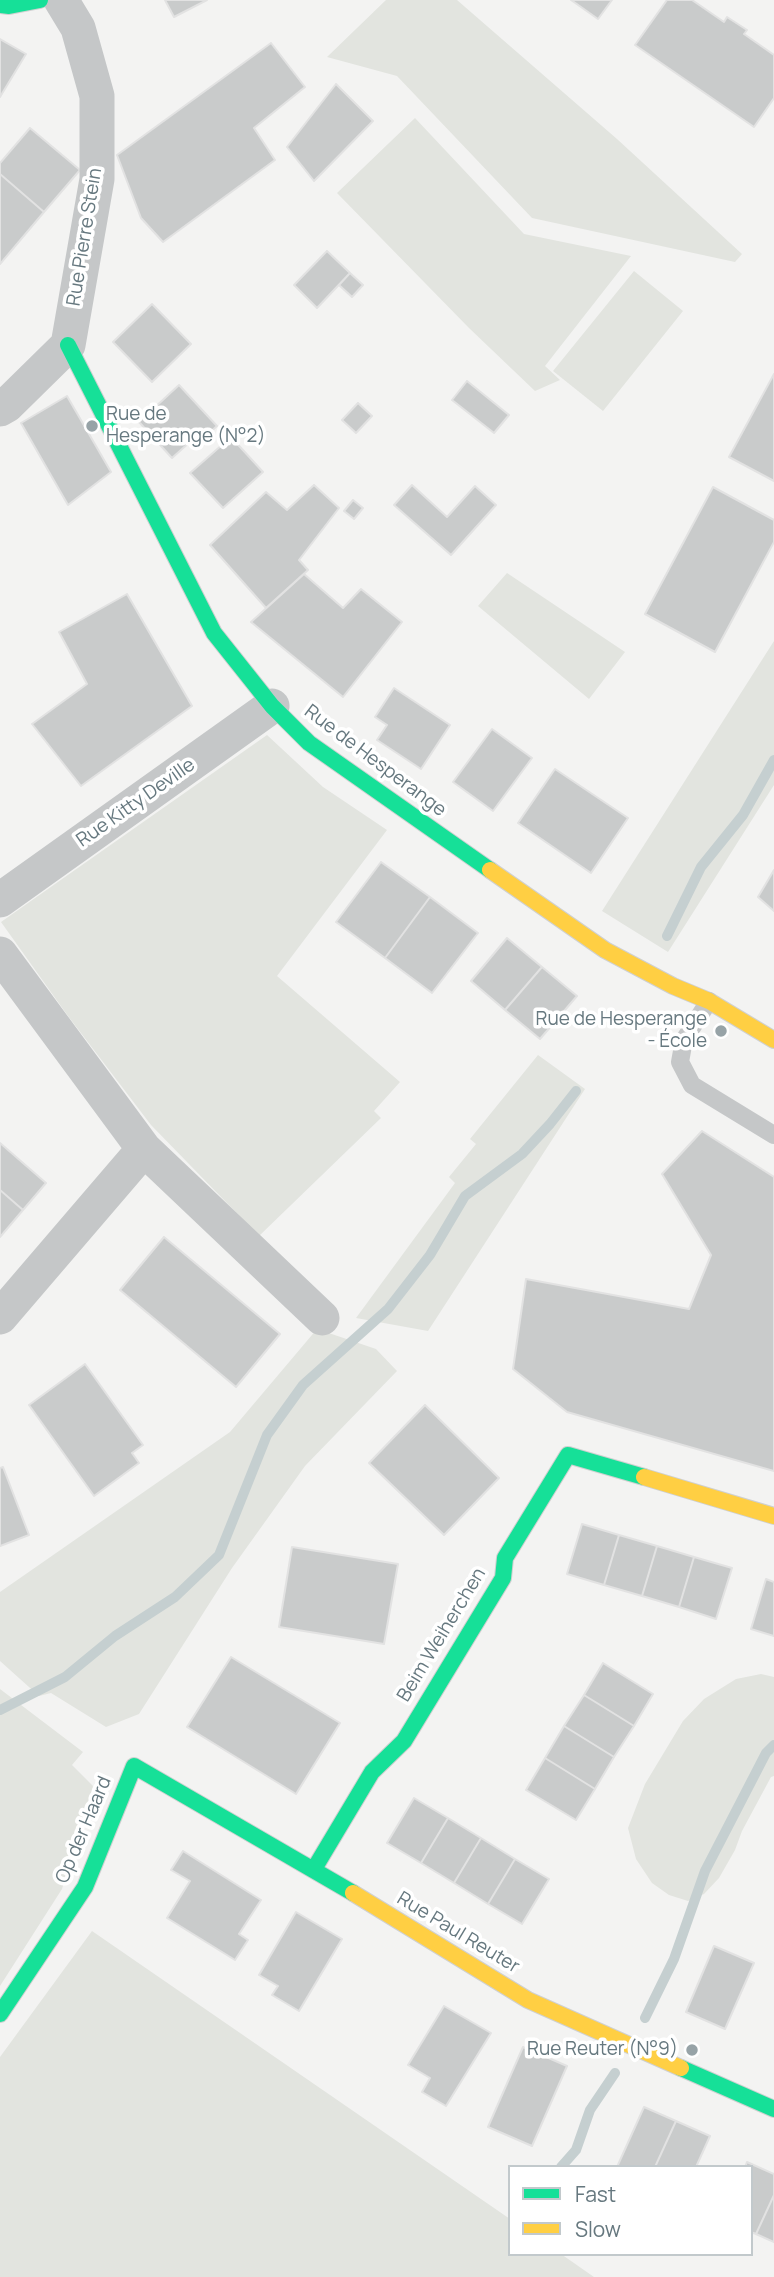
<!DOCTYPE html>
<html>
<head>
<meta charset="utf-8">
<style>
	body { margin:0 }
	#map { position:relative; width:774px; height:2277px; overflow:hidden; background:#f3f3f2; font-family:Manrope,sans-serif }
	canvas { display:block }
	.legend { position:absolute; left:508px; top:2165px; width:245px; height:91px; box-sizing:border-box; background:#fff; border:2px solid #c2c9cc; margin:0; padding:9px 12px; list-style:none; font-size:21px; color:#66787f }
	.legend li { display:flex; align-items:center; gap:14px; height:35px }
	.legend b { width:35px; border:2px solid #c2c9cc }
</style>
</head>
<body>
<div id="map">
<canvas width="774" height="2277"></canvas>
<ul class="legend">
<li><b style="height:9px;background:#16e098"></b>Fast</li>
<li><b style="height:9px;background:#ffcf43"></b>Slow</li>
</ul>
</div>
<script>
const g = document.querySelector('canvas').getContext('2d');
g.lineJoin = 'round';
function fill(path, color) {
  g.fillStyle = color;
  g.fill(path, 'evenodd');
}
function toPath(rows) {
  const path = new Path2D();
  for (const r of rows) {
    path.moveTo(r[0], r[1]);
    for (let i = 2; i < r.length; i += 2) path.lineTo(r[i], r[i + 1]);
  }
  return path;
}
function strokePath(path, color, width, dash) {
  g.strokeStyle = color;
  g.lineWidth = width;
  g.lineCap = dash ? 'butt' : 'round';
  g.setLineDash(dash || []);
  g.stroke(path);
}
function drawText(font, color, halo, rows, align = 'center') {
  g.font = font + ' Manrope,sans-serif';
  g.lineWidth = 7;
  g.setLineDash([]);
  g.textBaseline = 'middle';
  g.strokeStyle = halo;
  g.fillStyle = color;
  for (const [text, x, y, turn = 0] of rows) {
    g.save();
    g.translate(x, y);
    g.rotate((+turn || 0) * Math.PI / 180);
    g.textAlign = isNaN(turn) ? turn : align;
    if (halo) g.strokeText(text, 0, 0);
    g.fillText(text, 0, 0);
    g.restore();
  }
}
const green = toPath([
	[386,0,457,0,617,139,742,254,735,262,532,218,397,76,327,57],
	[415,118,524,234,631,256,545,366,560,380,535,391,469,328,337,193],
	[634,271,683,311,603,411,553,371],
	[507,573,625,652,589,699,478,606],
	[774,641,774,785,668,952,602,911],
	[267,735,323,787,387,830,277,976,400,1082,374,1111,381,1118,259,1236,151,1125,68,1016,1,922],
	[538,1055,585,1089,428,1331,356,1318,455,1183,449,1177,476,1144,470,1139],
	[317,1329,376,1349,397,1371,305,1466,232,1568,139,1714,106,1727,51,1693,39,1696,0,1661,0,1592,230,1432],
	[761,1674,774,1677,774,1776,771,1777,742,1831,735,1850,719,1878,704,1894,688,1901,669,1895,652,1883,636,1859,628,1828,645,1784,683,1721,704,1699,736,1679],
	[0,1689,83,1752,72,1765,93,1786,62,1889,0,1986],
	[92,1931,510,2219,510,2254,561,2254,594,2277,0,2277,0,2057]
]);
const stream = toPath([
	[667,936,701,867,743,815,774,760],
	[0,1710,65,1677,115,1636,175,1597,219,1555,267,1435,303,1385,388,1309,430,1255,465,1196,522,1154,550,1124,576,1091],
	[645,2018,674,1959,705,1871,766,1753,774,1745],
	[561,2167,576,2150,590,2110,615,2073]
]);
const building = toPath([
	[165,0,207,0,174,17,165,0],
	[571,0,612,0,598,19,571,0],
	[667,0,692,0,724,22,727,17,747,30,744,34,774,55,774,98,754,127,635,45,667,0],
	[0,39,26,54,0,97,0,39],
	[271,43,305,87,254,128,275,160,163,242,141,218,117,155,271,43],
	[336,84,373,121,314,181,287,147,336,84],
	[30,128,80,170,44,212,0,174,0,163,30,128],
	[0,174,44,212,0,264,0,174],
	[327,251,350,273,317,308,294,285,327,251],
	[350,273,363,285,352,297,339,285,350,273],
	[152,304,191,344,152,382,113,342,152,304],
	[774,374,774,481,729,457,774,374],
	[467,381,509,415,494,433,452,400,467,381],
	[179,385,217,426,195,446,191,441,172,458,139,422,179,385],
	[67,396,111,472,68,505,21,423,67,396],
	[358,403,372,416,356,433,342,420,358,403],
	[231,437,263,472,223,508,190,473,231,437],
	[314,485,339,508,299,560,308,570,266,608,210,545,266,492,287,510,314,485],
	[412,485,447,517,475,486,496,505,451,555,394,505,412,485],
	[713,487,774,520,774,542,715,652,645,614,713,487],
	[353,500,363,508,354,519,344,511,353,500],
	[304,574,343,608,361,589,402,622,343,697,251,622,304,574],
	[127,594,192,706,81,786,32,724,87,684,59,632,127,594],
	[394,688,450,725,421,769,377,740,387,725,375,717,394,688],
	[492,729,532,758,493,811,453,782,492,729],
	[555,769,628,818,591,873,518,823,555,769],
	[381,862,430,897,385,958,336,922,381,862],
	[774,870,774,911,758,897,774,870],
	[430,897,478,933,432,993,385,958,430,897],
	[507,938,542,967,505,1010,471,981,507,938],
	[542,967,577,996,540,1039,505,1010,542,967],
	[702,1131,774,1177,774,1471,567,1412,513,1369,526,1279,689,1309,711,1255,662,1174,702,1131],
	[0,1143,46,1183,23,1210,0,1190,0,1143],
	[0,1190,23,1210,0,1237,0,1190],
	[164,1237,280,1334,236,1387,120,1290,164,1237],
	[85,1364,143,1445,132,1453,139,1463,94,1496,29,1405,85,1364],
	[425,1405,499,1478,444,1535,369,1463,425,1405],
	[3,1467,29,1535,0,1546,0,1468,3,1467],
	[582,1524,619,1535,604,1585,567,1574,582,1524],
	[619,1535,657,1546,642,1596,604,1585,619,1535],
	[657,1546,694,1557,679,1607,642,1596,657,1546],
	[292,1547,398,1564,384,1644,279,1627,292,1547],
	[694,1557,732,1568,716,1619,679,1607,694,1557],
	[766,1579,774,1582,774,1636,751,1629,766,1579],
	[231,1657,340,1723,296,1794,187,1727,231,1657],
	[603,1663,653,1694,634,1726,584,1695,603,1663],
	[584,1695,634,1726,614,1757,564,1726,584,1695],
	[564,1726,614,1757,595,1789,545,1758,564,1726],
	[545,1758,595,1789,576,1820,526,1790,545,1758],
	[414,1798,448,1818,421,1863,387,1843,414,1798],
	[448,1818,481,1838,454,1883,421,1863,448,1818],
	[481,1838,515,1859,488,1904,454,1883,481,1838],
	[183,1851,261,1900,239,1934,248,1940,235,1960,167,1918,190,1881,171,1870,183,1851],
	[515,1859,549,1879,522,1924,488,1904,515,1859],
	[296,1912,342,1939,299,2011,272,1995,278,1986,259,1975,296,1912],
	[714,1946,754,1963,725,2029,686,2012,714,1946],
	[444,2006,491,2033,446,2106,422,2092,430,2078,408,2065,444,2006],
	[523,2047,567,2066,532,2146,488,2127,523,2047],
	[644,2107,676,2121,655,2167,617,2167,644,2107],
	[676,2121,710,2136,696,2167,655,2167,676,2121],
	[747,2162,774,2174,774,2195,756,2234,751,2232,751,2167,745,2167,747,2162],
	[774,2195,774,2242,756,2234,774,2195]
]);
const lane = toPath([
	[709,1001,684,1040,680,1062,692,1085,774,1135]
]);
const street = toPath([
	[0,409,7,405,68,345,97,179,97,96,78,28,61,0],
	[0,900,272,706],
	[0,954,144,1149,322,1318],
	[0,1317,144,1149]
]);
const fast = toPath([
	[0,5,9,6,40,0],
	[68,345,214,633,272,706,309,743,490,870],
	[314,1869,372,1772,404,1741,503,1578,505,1558,568,1455,644,1477],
	[0,2014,85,1887,134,1766,353,1893],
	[681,2068,774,2109]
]);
const slow = toPath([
	[490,870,605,950,673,986,709,1001,774,1040],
	[644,1477,774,1516],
	[353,1893,528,2000,681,2068]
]);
const markers = [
	[92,426,7,"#97a3a7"],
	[721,1031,7,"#97a3a7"],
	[692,2050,7,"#97a3a7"]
];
const streetNames = [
	["Rue Pierre Stein",85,237,-81],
	["Rue de Hesperange",375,761,37],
	["Rue Kitty Deville",136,803,-35],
	["Beim Weiherchen",442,1635,-59],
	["Op der Haard",84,1830,-67],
	["Rue Paul Reuter",458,1933,31]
];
const poiNames = [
	["Rue de",106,415,"left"],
	["Hesperange (N°2)",106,437,"left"],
	["Rue de Hesperange",707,1020],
	["- École",707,1042],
	["Rue Reuter (N°9)",678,2050]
];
fill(green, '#e2e4df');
strokePath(stream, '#c5cfd0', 10);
fill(building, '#c9cbcb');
strokePath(building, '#e2e2e2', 2);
strokePath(fast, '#cfd0d0', 18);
strokePath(slow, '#cfd0d0', 18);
strokePath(lane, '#c5c7c8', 18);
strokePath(street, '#c5c7c8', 35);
strokePath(fast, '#16e098', 16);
strokePath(slow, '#ffcf43', 16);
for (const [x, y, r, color] of markers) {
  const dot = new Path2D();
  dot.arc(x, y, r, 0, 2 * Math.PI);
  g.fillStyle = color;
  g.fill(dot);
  strokePath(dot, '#fff', 2.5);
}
drawText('19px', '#66787f', '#fff', streetNames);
drawText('19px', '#66787f', '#fff', poiNames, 'right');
</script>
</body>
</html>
